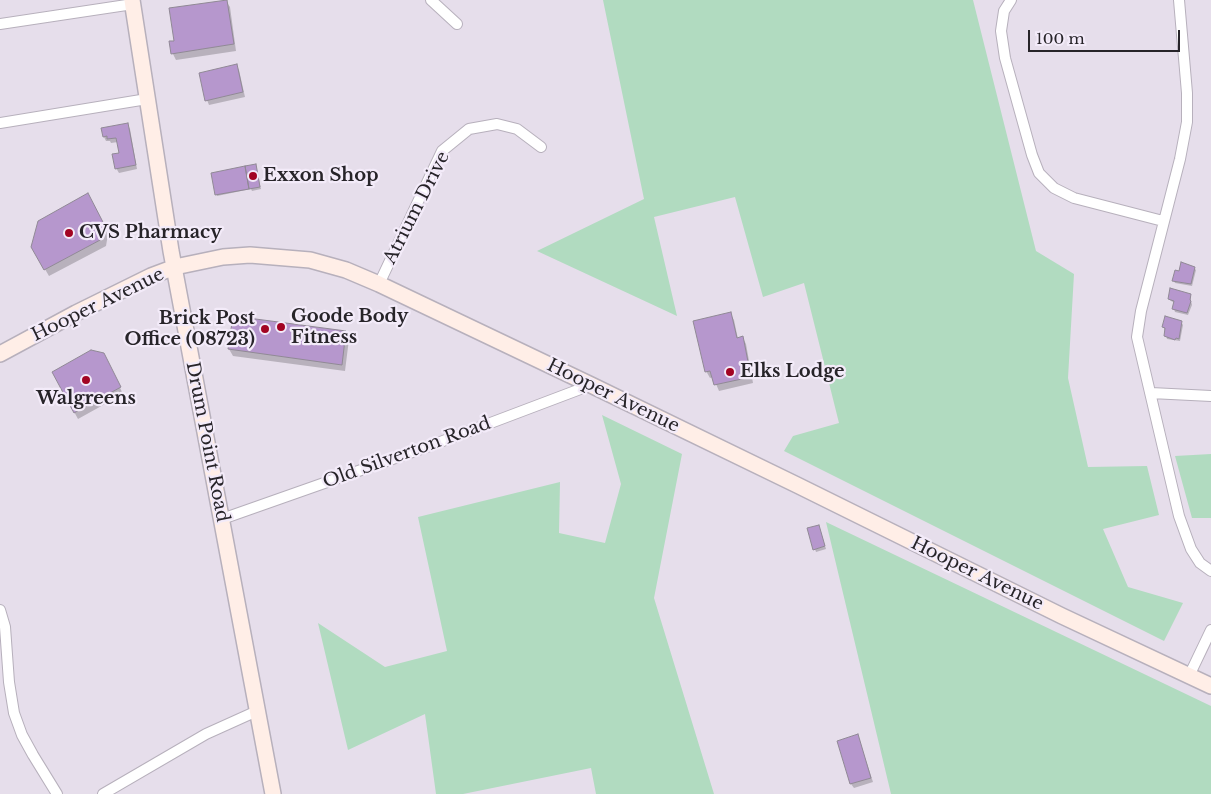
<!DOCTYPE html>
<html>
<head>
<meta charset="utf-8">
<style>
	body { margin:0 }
	#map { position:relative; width:1211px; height:794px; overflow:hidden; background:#e6deeb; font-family:"Libre Baskerville",serif }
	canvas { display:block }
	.scale { position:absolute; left:1028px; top:30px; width:152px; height:22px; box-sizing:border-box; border:2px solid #272429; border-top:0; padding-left:6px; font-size:15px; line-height:18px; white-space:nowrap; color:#272429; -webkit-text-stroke:4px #f3ebf9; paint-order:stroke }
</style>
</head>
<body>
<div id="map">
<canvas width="1211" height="794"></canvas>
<div class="scale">100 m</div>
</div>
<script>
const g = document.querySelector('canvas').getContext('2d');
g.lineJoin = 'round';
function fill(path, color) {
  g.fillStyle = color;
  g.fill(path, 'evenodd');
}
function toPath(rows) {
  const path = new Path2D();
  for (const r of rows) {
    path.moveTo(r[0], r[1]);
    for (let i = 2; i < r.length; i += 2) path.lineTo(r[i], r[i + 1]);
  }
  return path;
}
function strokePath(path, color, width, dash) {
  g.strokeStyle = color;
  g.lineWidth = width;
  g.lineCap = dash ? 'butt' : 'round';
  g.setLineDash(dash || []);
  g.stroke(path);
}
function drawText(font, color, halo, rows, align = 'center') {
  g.font = font + ' "Libre Baskerville",serif';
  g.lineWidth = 4.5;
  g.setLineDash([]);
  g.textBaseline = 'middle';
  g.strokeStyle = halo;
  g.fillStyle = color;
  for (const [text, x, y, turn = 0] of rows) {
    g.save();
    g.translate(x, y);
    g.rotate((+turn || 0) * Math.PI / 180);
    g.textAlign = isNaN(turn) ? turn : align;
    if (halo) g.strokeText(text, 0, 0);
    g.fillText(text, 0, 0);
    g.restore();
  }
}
const green = toPath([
	[603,0,973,0,1036,251,1074,274,1068,378,1088,467,1147,466,1159,515,1103,529,1128,587,1183,603,1164,641,784,451,793,436,839,423,804,283,763,297,735,197,654,217,677,316,537,251,644,199],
	[602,415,682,454,654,598,714,794,596,794,591,768,463,794,436,794,425,714,348,750,318,623,385,667,447,651,418,517,560,482,559,533,605,543,621,484],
	[1211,454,1211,518,1192,518,1175,456],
	[826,522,1211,706,1211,794,891,794]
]);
const shadow = toPath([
	[226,1,230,7,236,51,176,60,173,54,176,42],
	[237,66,239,70,245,97,209,105,207,100],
	[128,125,130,129,137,169,119,173,116,168,120,154,118,142,111,143,110,141,106,141,104,137],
	[256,166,261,189,252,191,251,189,217,196,212,174],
	[87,195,108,234,106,246,49,276,32,247],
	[1194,268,1196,270,1192,286,1175,283,1174,281],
	[1190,296,1192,305,1188,315,1175,312,1174,309,1175,303,1171,301,1169,299],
	[730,313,734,320,738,339,743,338,746,344,753,383,719,391,713,377,710,378,706,371],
	[1181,322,1183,325,1180,341,1167,339,1164,327],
	[345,332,349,339,345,371,233,356,229,349],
	[107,361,123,394,78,419,53,373],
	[820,529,826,549,816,552,815,549],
	[858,736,873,782,854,788,851,784]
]);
const building = toPath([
	[227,0,234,44,171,54,169,41,174,41,169,8,227,0],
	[237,64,243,92,205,101,199,73,237,64],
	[128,123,136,165,115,169,112,154,119,153,116,138,107,139,107,136,103,137,101,128,128,123],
	[256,164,260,187,249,189,245,166,256,164],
	[245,166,249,189,215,195,211,173,245,166],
	[88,193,105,226,102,239,44,270,31,247,38,221,88,193],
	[1181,262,1195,267,1191,284,1172,281,1175,270,1179,271,1181,262],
	[1170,288,1191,294,1190,300,1191,301,1187,313,1172,309,1174,301,1168,299,1170,288],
	[731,312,737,338,743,336,751,377,714,385,710,371,705,372,693,321,731,312],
	[233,316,346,331,342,365,228,349,233,316],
	[1165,316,1182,321,1179,339,1176,338,1175,340,1164,336,1165,328,1162,327,1165,316],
	[91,350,104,353,121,387,74,413,52,372,91,350],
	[819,525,825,546,813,550,807,528,819,525],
	[858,734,871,778,850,784,837,741,858,734]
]);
const street = toPath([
	[431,0,457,24],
	[1011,0,1004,11,1001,31,1005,58,1032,155,1039,173,1054,188,1074,198,1163,221],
	[1179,0,1187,93,1187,122,1180,159,1141,311,1137,337,1179,516,1191,549,1200,563,1211,571],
	[0,24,133,4],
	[0,123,147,99],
	[379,284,442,151,469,129,497,124,517,129,541,147],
	[1151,393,1211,396],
	[222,519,435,444,591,385],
	[0,610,5,627,9,682,14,713,22,735,33,755,57,794],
	[1189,676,1211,630],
	[103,794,206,734,257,711]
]);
const secondary = toPath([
	[132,0,171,251,273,794],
	[0,354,76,313,151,276,175,267,223,257,250,255,310,260,346,270,379,284,591,385,797,485,1062,616,1211,686]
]);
const markers = [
	[253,176,5,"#a20423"],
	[69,233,5,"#a20423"],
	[281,327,5,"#a20423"],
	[265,329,5,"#a20423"],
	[730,372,5,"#a20423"],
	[86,380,5,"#a20423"]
];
const poiNames = [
	["Exxon Shop",263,176],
	["CVS Pharmacy",79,233],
	["Goode Body",291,317],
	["Fitness",291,338],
	["Brick Post",255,319,"right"],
	["Office (08723)",255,340,"right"],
	["Elks Lodge",740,372],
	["Walgreens",86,399,"center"]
];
const streetNames = [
	["Atrium Drive",417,208,-63],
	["Hooper Avenue",98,305,-26],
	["Hooper Avenue",613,396,26],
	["Drum Point Road",207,442,79],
	["Old Silverton Road",407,453,-20],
	["Hooper Avenue",977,574,26]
];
fill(green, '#b1dbc0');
fill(shadow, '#0003');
fill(building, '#b697cd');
strokePath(building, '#908995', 1);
strokePath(street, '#b7b0bc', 12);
strokePath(secondary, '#b7b0bc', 18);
strokePath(street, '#fff', 10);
strokePath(secondary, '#ffeee7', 15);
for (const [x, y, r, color] of markers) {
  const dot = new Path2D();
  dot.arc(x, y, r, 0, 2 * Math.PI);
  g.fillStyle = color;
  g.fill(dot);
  strokePath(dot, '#f3ebf9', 2);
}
drawText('bold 18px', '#272429', '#f3ebf9', poiNames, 'left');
drawText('18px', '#272429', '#f3ebf9', streetNames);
</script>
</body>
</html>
